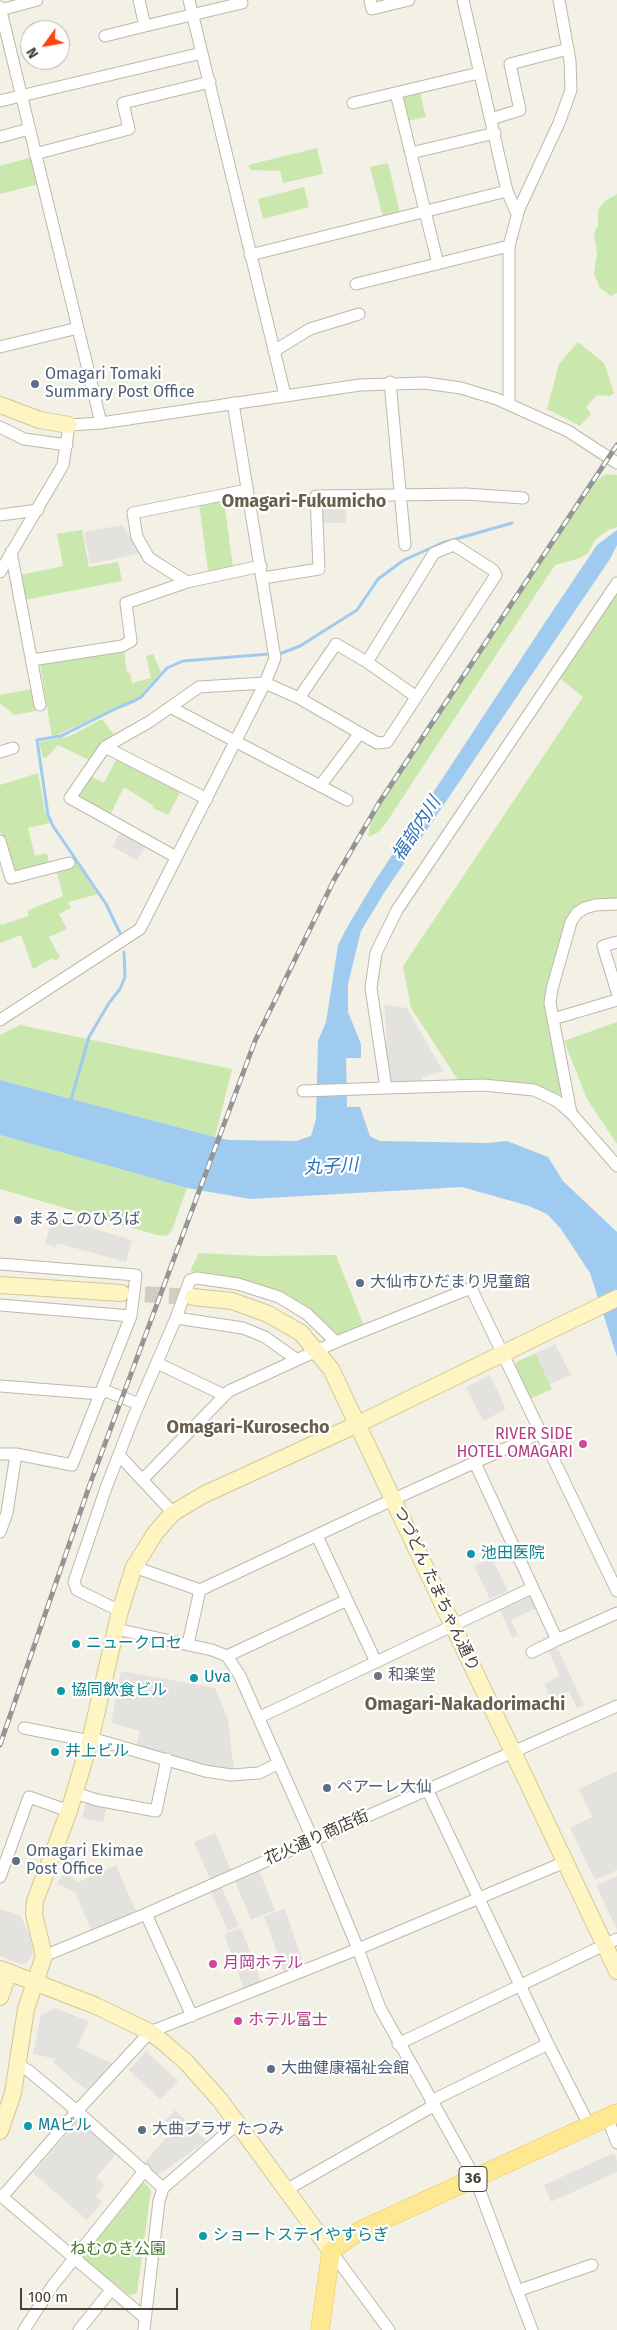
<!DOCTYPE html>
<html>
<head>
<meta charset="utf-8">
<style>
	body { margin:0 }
	#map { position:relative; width:617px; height:2330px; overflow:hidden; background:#f3f0e5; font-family:"Fira Sans",sans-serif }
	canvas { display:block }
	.north { position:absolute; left:20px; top:20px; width:50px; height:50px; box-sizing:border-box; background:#fff; border:1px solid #b5b3ae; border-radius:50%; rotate:238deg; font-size:14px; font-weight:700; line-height:20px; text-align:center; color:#464035 }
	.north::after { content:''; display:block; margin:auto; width:18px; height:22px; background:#fe4511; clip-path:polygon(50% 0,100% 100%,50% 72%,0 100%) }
	.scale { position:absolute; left:20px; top:2288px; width:158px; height:22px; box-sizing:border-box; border:2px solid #464035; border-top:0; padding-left:6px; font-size:15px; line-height:18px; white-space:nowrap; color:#464035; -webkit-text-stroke:4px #fff; paint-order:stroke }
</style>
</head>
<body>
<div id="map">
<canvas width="617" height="2330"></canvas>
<div class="north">N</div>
<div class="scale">100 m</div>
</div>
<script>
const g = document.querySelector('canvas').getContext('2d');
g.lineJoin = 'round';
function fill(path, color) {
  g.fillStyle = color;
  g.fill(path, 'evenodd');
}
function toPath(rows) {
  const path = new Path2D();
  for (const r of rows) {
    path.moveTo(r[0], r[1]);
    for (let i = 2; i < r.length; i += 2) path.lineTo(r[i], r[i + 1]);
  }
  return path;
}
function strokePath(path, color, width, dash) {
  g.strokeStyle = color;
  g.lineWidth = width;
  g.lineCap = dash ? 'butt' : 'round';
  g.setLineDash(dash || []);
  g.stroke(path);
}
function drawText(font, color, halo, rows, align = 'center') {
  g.font = font + ' "Fira Sans","Noto Sans JP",sans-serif';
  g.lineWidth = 4.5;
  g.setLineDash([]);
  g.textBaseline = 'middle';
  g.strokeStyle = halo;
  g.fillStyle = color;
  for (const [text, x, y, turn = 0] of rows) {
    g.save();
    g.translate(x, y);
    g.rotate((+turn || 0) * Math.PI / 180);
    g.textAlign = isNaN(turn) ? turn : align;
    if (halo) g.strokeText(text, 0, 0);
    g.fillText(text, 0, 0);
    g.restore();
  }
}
const green = toPath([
	[420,93,426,117,407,121,401,98],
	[317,148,323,174,283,183,280,171,251,170,248,165],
	[32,157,39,184,0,194,0,166],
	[388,163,400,213,383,217,370,167],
	[304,187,309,207,263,219,258,199],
	[617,194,617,293,611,296,600,288,594,273,597,255,594,233,598,226,598,210,605,201],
	[578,342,604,363,614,393,610,396,597,395,586,407,591,414,580,426,547,409,559,364],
	[606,474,617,475,617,527,608,530,595,540,588,553,580,558,555,565,384,826,377,833,368,837,371,821,380,804,596,481],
	[224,501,233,567,208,571,199,504],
	[82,530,89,567,118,562,122,581,24,600,20,575,63,566,57,534],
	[617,587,617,902,583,907,548,993,564,1096,534,1086,460,1083,411,1008,403,966,583,697,558,677],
	[124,650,127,673,130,673,132,683,151,678,146,656,153,654,161,672,140,696,131,702,52,737,40,664],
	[32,689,36,711,14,715,0,703,0,695],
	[102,719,115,736,101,745,89,760,58,745,46,758,43,758,39,742,70,736],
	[118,756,181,791,168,815,153,808,154,806,124,787,110,815,75,797,90,776,104,783],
	[38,773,45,811,50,823,28,828,35,856,47,853,49,863,20,872,14,871,0,831,0,785],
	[73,857,98,894,68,902,71,908,59,914,67,929,49,937,60,957,54,961,52,958,33,969,21,935,0,943,0,922,1,925,28,916,28,910,31,909,63,896,57,873,72,867,70,860],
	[617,1022,617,1144,587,1099,564,1041],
	[20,1025,232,1069,215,1137,0,1080,0,1035],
	[0,1135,187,1188,172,1230,167,1236,157,1235,0,1189],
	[199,1253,258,1256,336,1255,364,1326,339,1336,317,1317,248,1282,190,1271],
	[536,1353,552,1389,530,1399,515,1367,516,1362],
	[142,2180,151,2190,137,2293,129,2295,80,2256]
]);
const parking = toPath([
	[324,499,347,499,346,523,321,523,319,504],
	[122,525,142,553,90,564,84,532],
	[124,832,147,844,137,860,113,847,118,836],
	[384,1005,407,1008,443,1071,426,1076,422,1078,422,1082,388,1082,382,1043,387,1041],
	[52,1216,132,1240,126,1262,57,1243,56,1247,45,1244],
	[555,1344,571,1375,550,1384,536,1353],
	[490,1375,506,1409,483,1421,466,1387],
	[492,1558,508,1591,490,1599,474,1566],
	[525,1596,530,1597,536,1608,511,1620,518,1635,512,1638,499,1608],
	[557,1647,584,1705,577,1708,569,1691,551,1699,544,1684,560,1676,549,1651],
	[121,1671,215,1688,228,1720,234,1771,216,1769,136,1747,140,1731,111,1723],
	[617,1771,617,1870,595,1880,570,1828,592,1817,579,1789],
	[86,1801,107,1806,103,1822,82,1818],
	[215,1833,231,1870,210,1879,194,1842],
	[116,1865,136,1911,91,1930,75,1892,57,1884,64,1872,79,1882],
	[259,1871,275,1910,251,1920,235,1881],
	[617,1876,617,1930,596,1885],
	[221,1886,239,1926,228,1931,210,1890],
	[0,1909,20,1915,30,1935,33,1955,26,1964,20,1964,0,1956],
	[285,1909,304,1965,284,1972,264,1916],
	[241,1928,261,1982,244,1988,224,1934],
	[54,2008,89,2021,77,2047,113,2064,109,2071,87,2090,53,2063,56,2059,33,2054,41,2015],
	[146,2051,178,2081,160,2099,129,2070],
	[175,2110,206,2141,160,2174,157,2174,144,2163,174,2129,165,2120],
	[78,2121,116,2154,96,2178,105,2185,96,2196,102,2202,87,2220,33,2173],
	[614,2153,617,2161,617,2172,551,2202,544,2185]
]);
const water = toPath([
	[617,530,617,545,610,559,384,893,361,931,348,984,348,1012,361,1044,361,1058,346,1058,347,1107,360,1107,370,1136,379,1141,487,1143,507,1141,548,1157,563,1181,617,1232,617,1357,590,1273,561,1229,547,1214,529,1206,462,1187,250,1199,187,1188,0,1135,0,1080,215,1137,229,1140,296,1141,311,1136,316,1119,318,1041,326,1022,338,945,349,924,373,884,546,621,597,545]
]);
const stream = toPath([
	[282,653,300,646,357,610,378,579,404,560,442,543,512,523],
	[120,933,106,904,53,826,48,815,37,740,61,736,117,708,134,701,141,697,167,668,183,661,269,654],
	[70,1103,89,1037,109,1003,120,989,125,977,124,952]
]);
const secondaryTunnel = toPath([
	[121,1293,193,1297]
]);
const street = toPath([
	[139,0,145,26,242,3,241,0],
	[189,0,285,395],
	[370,0,372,9,409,0],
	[463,0,507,191,517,214],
	[0,7,101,423],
	[1,10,37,0],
	[105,36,145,26],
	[396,93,438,264],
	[0,101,202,53],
	[353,103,479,73],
	[491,119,520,110,510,64,568,49],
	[0,137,29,129],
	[411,153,495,133],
	[35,154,129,129,123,103,210,82],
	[250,255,507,191],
	[356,284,509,246],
	[0,347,78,328],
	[274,351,310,329,359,314],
	[390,382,405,545],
	[509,404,509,246,519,209,559,123,571,90,570,61,559,0],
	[0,427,24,439,67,445],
	[247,490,133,513,137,537,149,558,187,582,261,566],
	[0,515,38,510],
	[454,545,493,570,496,575,387,742,377,743,299,698,336,644,367,662,434,553,454,545],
	[11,552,40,705],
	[0,572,63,465,69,425,101,423,360,385,425,383,461,388,497,399,568,431,617,463],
	[263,578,319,569,316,496,466,494,523,498],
	[617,583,397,910,376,953,371,988,386,1088,483,1085,534,1090,557,1101,571,1113,617,1166],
	[32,660,122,646,131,641,126,603,187,582],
	[367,662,415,696],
	[170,707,347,800],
	[105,747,207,799],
	[0,752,13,748],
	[320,786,360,733],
	[0,841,11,878,69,863],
	[176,857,70,798,105,747,149,722,199,687,265,683,299,698],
	[617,942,603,946,617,992],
	[553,1019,550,1003,552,989,571,922,577,913,585,908,595,905,617,904],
	[0,1020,140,929,265,683,275,658,233,403],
	[303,1091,386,1088],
	[571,1113,553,1019,617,1000],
	[0,1264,136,1275,131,1316,0,1305],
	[296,1359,265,1337,243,1328,176,1318,190,1280,197,1278,238,1284,279,1297,307,1314,336,1342],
	[157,1363,224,1395],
	[0,1386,101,1394],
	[103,1390,139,1404],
	[0,1454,16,1454,72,1465,131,1316],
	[119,1455,173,1513],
	[475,1463,557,1640,617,1613],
	[143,1479,229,1391,336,1342,471,1288,617,1591],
	[0,1532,7,1513,16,1454],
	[317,1536,376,1662],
	[134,1567,200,1590,394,1499,542,1432],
	[120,1611,77,1590,74,1582,106,1488,133,1418,176,1318],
	[116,1629,212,1650,227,1656,240,1676,313,1840,358,1949,380,2008,475,2178,532,2330],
	[188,1644,200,1590],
	[532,1652,557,1640],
	[227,1656,347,1600],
	[260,1717,532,1588],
	[24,1728,90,1741],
	[91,1738,205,1771,231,1775,259,1773,279,1763],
	[427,1789,548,2044,589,2125],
	[75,1793,97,1800,156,1811,167,1759],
	[0,1877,29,1797,69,1811],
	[146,1914,192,2016],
	[44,1956,146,1914,617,1706],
	[398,2044,617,1939],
	[17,2064,29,2071,77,2111,163,2188],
	[431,2101,548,2044],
	[607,2117,617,2143],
	[286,2190,433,2106],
	[0,2195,145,2318],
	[2,2197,77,2111,150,2032,358,1949,565,1862],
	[331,2251,389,2330],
	[517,2291,592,2265],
	[24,2330,53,2285,145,2170],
	[79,2330,111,2290],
	[144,2330,159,2201,163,2188,237,2124]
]);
const secondary = toPath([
	[0,405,40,420,69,425],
	[0,1285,121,1293],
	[193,1297,232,1301,268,1314,301,1333,331,1369,617,1971],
	[0,1969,94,2005,150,2032,163,2042,186,2062,220,2100,331,2251],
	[0,1997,9,1972],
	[0,2131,13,2093,26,2009,44,1956,34,1914,35,1901,69,1811,90,1741,120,1611,134,1567,156,1532,173,1513,203,1495,358,1424,617,1298]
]);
const primary = toPath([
	[320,2330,331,2251,359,2231,617,2113]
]);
const rail = toPath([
	[0,1745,90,1484,255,1041,334,880,379,803,617,445]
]);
const markers = [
	[35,384,5,"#5c6f8a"],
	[18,1220,5,"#5c6f8a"],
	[360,1283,5,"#5c6f8a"],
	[583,1444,5,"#d1479c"],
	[471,1554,5,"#0f9aa8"],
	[76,1644,5,"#0f9aa8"],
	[378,1676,5,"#6b7280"],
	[194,1678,5,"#0f9aa8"],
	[61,1691,5,"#0f9aa8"],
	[55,1752,5,"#0f9aa8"],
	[327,1788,5,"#5c6f8a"],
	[16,1861,5,"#5c6f8a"],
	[213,1964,5,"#d1479c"],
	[238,2021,5,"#d1479c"],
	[271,2069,5,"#5c6f8a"],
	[28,2126,5,"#0f9aa8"],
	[142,2130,5,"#5c6f8a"],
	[203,2236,5,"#0f9aa8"]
];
const shields = [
	[473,2179,28]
];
const shieldNames = [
	["36",473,2179]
];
const serviceNames = [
	["Omagari Tomaki",45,375],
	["Summary Post Office",45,393],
	["まるこのひろば",28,1220],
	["大仙市ひだまり児童館",370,1283],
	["ペアーレ大仙",337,1788],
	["Omagari Ekimae",26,1852],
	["Post Office",26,1870],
	["大曲健康福祉会館",281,2069],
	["大曲プラザ たつみ",152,2130]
];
const hotelNames = [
	["RIVER SIDE",573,1435,"right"],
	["HOTEL OMAGARI",573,1453,"right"],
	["月岡ホテル",223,1964],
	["ホテル富士",248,2021]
];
const cultureNames = [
	["池田医院",481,1554],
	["ニュークロセ",86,1644],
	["Uva",204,1678],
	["協同飲食ビル",71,1691],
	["井上ビル",65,1752],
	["MAビル",38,2126],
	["ショートステイやすらぎ",213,2236]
];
const streetNames = [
	["つづどん たまちゃん通り",436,1589,65],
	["花火通り商店街",317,1838,-24]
];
const worshipNames = [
	["和楽堂",388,1676]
];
const parkNames = [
	["ねむのき公園",118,2250]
];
const neighbourhoodNames = [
	["Omagari-Fukumicho",304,502],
	["Omagari-Kurosecho",248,1428],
	["Omagari-Nakadorimachi",465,1705]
];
const waterNames = [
	["福部内川",417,829,-57],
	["丸子川",331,1167,-3]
];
fill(green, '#cae8ad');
fill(parking, '#e4e2de');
fill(water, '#a0cbf1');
strokePath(stream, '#a0cbf1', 3);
strokePath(secondaryTunnel, '#d0cdc2', 16, [16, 8]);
strokePath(street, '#bfb8a8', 13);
strokePath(secondary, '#d4c794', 18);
strokePath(primary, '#e6c761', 19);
strokePath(street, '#fff', 11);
strokePath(secondary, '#fff5c3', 16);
strokePath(primary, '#ffe892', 18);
strokePath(rail, '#959595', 5);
strokePath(rail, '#fff', 3, [9]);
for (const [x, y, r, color] of markers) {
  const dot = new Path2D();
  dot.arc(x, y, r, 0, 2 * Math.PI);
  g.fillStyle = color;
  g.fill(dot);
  strokePath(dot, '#fff', 2);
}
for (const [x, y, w] of shields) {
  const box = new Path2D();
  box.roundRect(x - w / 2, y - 12.5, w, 25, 4);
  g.fillStyle = '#fff';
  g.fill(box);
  strokePath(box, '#464035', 1);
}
drawText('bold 15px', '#464035', null, shieldNames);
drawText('16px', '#4e5e75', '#fff', serviceNames, 'left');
drawText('16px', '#b23c85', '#fff', hotelNames, 'left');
drawText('16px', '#0d838f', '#fff', cultureNames, 'left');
drawText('16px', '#464035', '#fff', streetNames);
drawText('16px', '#5b616d', '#fff', worshipNames, 'left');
drawText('16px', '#407927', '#fff', parkNames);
drawText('bold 18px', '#695f4c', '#fff', neighbourhoodNames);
drawText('italic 18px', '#2c71b4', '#fff', waterNames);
</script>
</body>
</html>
